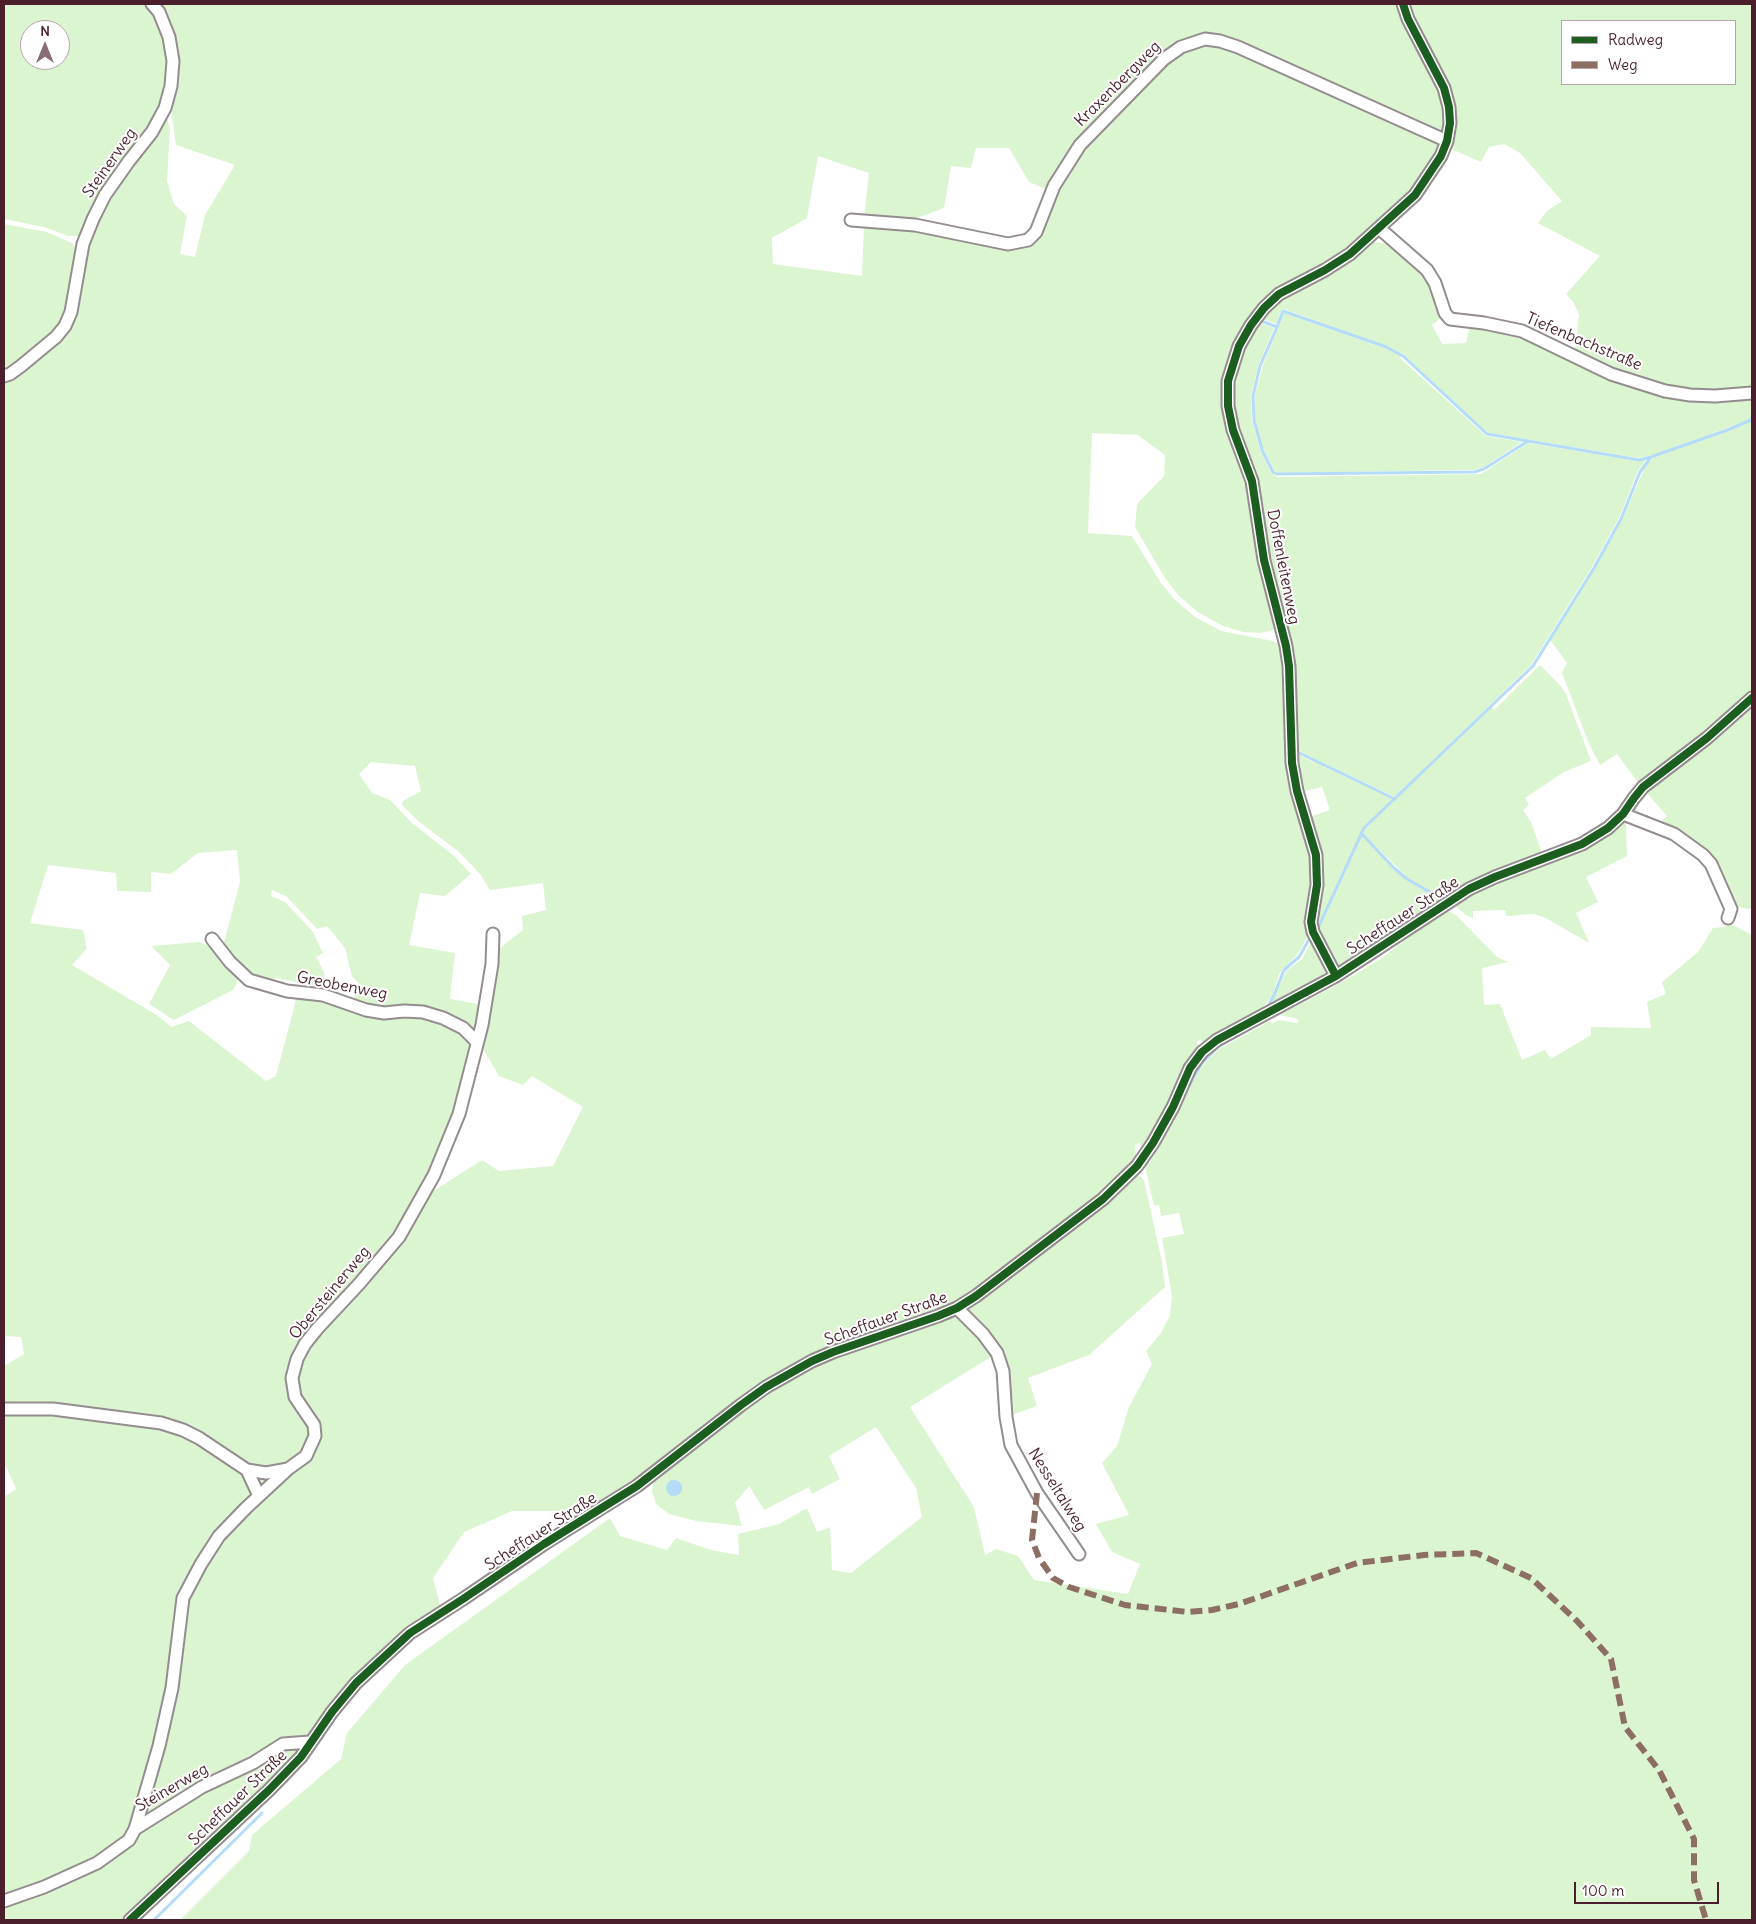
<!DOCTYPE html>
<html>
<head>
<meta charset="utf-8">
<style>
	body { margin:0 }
	#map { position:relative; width:1756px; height:1924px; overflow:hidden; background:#fff; font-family:Delius,sans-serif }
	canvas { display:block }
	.frame { position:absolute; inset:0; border:5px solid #4a1f2b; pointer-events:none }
	.legend { position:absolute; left:1561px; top:20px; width:175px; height:65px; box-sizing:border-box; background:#fff; border:1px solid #b7a5aa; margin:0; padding:6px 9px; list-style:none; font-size:15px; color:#4a1f2b }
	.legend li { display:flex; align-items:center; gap:10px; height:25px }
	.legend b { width:25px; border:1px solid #b7a5aa }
	.north { position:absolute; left:20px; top:20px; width:50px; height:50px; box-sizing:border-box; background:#fff; border:1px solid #b7a5aa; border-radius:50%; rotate:0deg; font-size:14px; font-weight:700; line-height:20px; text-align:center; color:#4a1f2b }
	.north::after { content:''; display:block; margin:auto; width:18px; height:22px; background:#896d75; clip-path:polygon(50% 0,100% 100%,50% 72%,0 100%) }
	.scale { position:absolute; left:1574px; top:1882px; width:145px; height:22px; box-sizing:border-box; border:2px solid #4a1f2b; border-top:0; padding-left:6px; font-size:15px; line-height:18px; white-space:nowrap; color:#4a1f2b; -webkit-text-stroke:4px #fff; paint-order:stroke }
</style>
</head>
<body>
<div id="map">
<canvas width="1756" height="1924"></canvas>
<div class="frame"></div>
<ul class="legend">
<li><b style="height:6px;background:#1b5e20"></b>Radweg</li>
<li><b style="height:6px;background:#8d6e63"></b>Weg</li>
</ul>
<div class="north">N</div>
<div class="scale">100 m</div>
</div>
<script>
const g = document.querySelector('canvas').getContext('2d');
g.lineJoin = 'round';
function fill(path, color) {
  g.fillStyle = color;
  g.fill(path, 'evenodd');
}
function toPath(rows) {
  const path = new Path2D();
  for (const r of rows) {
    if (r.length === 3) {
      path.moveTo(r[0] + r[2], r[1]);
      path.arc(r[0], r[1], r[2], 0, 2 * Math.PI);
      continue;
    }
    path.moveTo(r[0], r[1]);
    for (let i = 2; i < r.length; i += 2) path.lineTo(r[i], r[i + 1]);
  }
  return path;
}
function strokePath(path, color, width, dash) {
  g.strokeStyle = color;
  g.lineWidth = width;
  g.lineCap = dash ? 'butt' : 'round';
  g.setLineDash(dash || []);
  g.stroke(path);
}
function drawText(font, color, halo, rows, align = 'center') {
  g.font = font + ' Delius,sans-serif';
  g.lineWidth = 4;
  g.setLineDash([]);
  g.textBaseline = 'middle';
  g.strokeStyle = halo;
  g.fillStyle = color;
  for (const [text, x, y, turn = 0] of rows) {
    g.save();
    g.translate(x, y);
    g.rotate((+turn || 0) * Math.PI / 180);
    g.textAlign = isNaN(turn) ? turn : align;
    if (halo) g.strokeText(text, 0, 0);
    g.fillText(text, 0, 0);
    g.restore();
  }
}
const green = toPath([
	[4,4,150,4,161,21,170,72,165,98,153,124,85,231,79,236,68,236,44,227,4,219],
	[30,30,60,30,60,60,30,60],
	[156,4,1399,4,1404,20,1416,46,1433,73,1443,95,1447,111,1447,125,1445,134,1439,134,1301,71,1220,38,1197,38,1189,46,1203,43,1216,43,1237,49,1435,138,1439,142,1440,147,1438,155,1426,175,1400,205,1368,236,1331,264,1273,293,1256,312,1239,339,1230,359,1225,384,1225,407,1235,451,1248,475,1253,495,1258,541,1276,619,1275,627,1273,630,1261,633,1243,632,1223,626,1198,612,1179,596,1165,578,1135,527,1137,504,1164,476,1165,455,1138,435,1092,433,1088,533,1132,536,1161,583,1175,600,1195,617,1221,631,1273,641,1282,646,1286,669,1289,764,1295,794,1310,839,1315,862,1314,884,1307,922,1310,933,1297,955,1280,972,1272,996,1264,1006,1264,1010,1225,1029,1206,1044,1199,1040,1196,1042,1200,1047,1187,1063,1163,1116,1142,1151,1140,1143,1135,1145,1136,1159,1113,1184,1057,1230,988,1283,955,1304,928,1316,847,1340,819,1352,778,1373,737,1402,677,1451,575,1527,561,1511,512,1511,464,1532,433,1578,441,1609,386,1649,301,1755,146,1898,125,1915,122,1920,4,1920,4,1904,67,1882,96,1867,91,1860,43,1884,4,1898,4,1497,16,1489,4,1462,4,1412,22,1411,73,1415,155,1425,181,1433,206,1447,242,1474,248,1466,203,1435,180,1424,151,1417,76,1407,21,1404,4,1405,4,1366,24,1354,21,1337,4,1336,4,379,18,373,66,331,74,314,85,252,93,226,112,190,153,135,161,119,164,117,167,118,170,129,167,181,174,204,187,216,180,254,195,257,205,215,235,165,176,145,170,103,176,71,175,53,170,32,162,11],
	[976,148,1009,148,1029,182,1056,193,1038,238,1023,244,1007,246,964,239,912,227,864,223,862,276,773,264,772,238,807,218,818,156,869,173,864,218,911,220,944,208,951,166,971,168],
	[371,762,415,766,421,791,403,801,402,805,418,821,459,852,480,874,490,890,543,883,546,910,522,916,523,930,500,948,482,1038,482,1047,499,1076,523,1085,532,1076,583,1107,553,1166,499,1171,482,1160,430,1193,404,1234,370,1278,322,1329,308,1346,300,1361,297,1375,287,1377,293,1359,306,1337,368,1270,395,1235,418,1199,437,1162,452,1125,467,1074,471,1052,469,1041,463,1033,446,1022,426,1015,366,1013,320,998,297,996,276,1076,266,1081,189,1021,172,1027,155,1014,72,965,87,948,83,930,30,923,48,865,116,873,117,891,151,892,151,872,171,874,198,853,237,850,240,882,224,942,225,951,236,963,255,977,270,982,276,978,321,987,325,982,324,972,316,957,323,953,313,932,285,902,271,896,272,890,286,896,317,929,327,926,345,948,352,976,361,986,352,1001,370,1008,388,1010,414,1008,432,1010,454,1019,471,1029,478,1028,483,1005,450,999,455,953,409,945,420,893,445,896,471,874,454,856,412,823,390,800,372,793,359,774],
	[1406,4,1752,4,1752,391,1689,392,1640,381,1579,355,1575,349,1579,315,1574,303,1566,294,1600,256,1538,223,1547,211,1562,201,1520,153,1504,144,1489,147,1481,162,1449,148,1455,114],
	[1562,21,1735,21,1735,84,1562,84],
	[4,224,47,232,72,243,78,252,69,308,59,328,10,368,4,371],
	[1375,242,1384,243,1424,273,1432,285,1442,317,1432,325,1442,344,1466,343,1470,325,1525,337,1634,386,1752,396,1752,693,1699,739,1640,785,1617,754,1600,765,1589,744,1562,673,1567,663,1550,640,1595,568,1622,520,1646,465,1653,458,1738,427,1738,424,1653,455,1638,458,1489,433,1474,422,1403,354,1400,358,1486,436,1522,442,1484,467,1473,470,1278,473,1274,470,1263,448,1255,419,1255,395,1263,365,1284,313,1386,349,1388,347,1284,309,1282,309,1276,324,1260,318,1279,298,1366,245],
	[1257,322,1274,328,1259,364,1251,395,1252,420,1260,450,1271,472,1277,477,1481,474,1528,443,1637,461,1646,460,1638,471,1619,518,1592,567,1531,665,1395,797,1325,764,1324,767,1393,799,1364,827,1349,856,1352,857,1361,835,1406,880,1443,901,1340,967,1336,965,1326,944,1317,933,1347,868,1344,867,1317,927,1315,927,1309,817,1330,810,1322,787,1301,792,1295,753,1313,762,1314,759,1295,749,1292,655,1237,433,1231,383,1236,360],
	[1540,665,1561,686,1566,694,1591,761,1564,772,1525,798,1529,805,1523,810,1531,822,1543,856,1445,899,1408,878,1363,834,1366,828,1491,707,1494,710],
	[1752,703,1752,908,1748,909,1739,907,1731,901,1715,864,1658,824,1667,816,1644,790],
	[1624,820,1626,822,1627,856,1586,877,1598,902,1576,913,1589,943,1546,918,1534,914,1506,916,1506,910,1473,911,1473,918,1467,916,1455,906,1454,903,1456,900],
	[1442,911,1448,911,1456,915,1497,957,1508,962,1482,968,1484,1005,1500,1004,1522,1060,1545,1050,1551,1059,1591,1035,1591,1027,1651,1028,1647,1002,1666,994,1662,982,1698,952,1713,928,1725,927,1729,923,1752,935,1752,1920,180,1920,249,1851,252,1835,341,1759,347,1733,405,1665,610,1518,620,1536,667,1550,676,1538,711,1550,739,1555,738,1534,779,1524,807,1508,817,1532,830,1527,832,1570,851,1573,922,1517,916,1488,876,1427,829,1456,840,1479,812,1494,809,1487,764,1510,749,1486,735,1503,742,1526,696,1521,669,1514,656,1504,652,1491,654,1478,771,1389,837,1354,951,1316,960,1318,979,1334,994,1355,910,1407,974,1507,985,1555,996,1549,1018,1556,1034,1580,1128,1594,1140,1564,1112,1552,1096,1524,1129,1515,1102,1463,1117,1446,1129,1407,1152,1364,1146,1351,1161,1333,1170,1315,1172,1296,1162,1238,1184,1234,1179,1213,1161,1216,1159,1205,1154,1206,1145,1166,1150,1162,1169,1130,1190,1086,1203,1065,1219,1049,1270,1021,1272,1024,1278,1020,1298,1023,1298,1019,1279,1015,1335,986,1379,960],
	[1313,938,1324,959,1325,970,1324,978,1269,1008,1286,971,1302,959],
	[200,942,206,945,234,969,237,974,237,983,233,990,174,1020,149,1004,170,965,151,946],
	[1134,1175,1139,1175,1144,1180,1162,1262,1165,1287,1089,1355,1028,1378,1037,1406,1009,1416,1006,1370,967,1311,969,1306,1007,1280,1077,1226]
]);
const water = toPath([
	[674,1488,8]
]);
const stream = toPath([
	[1259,320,1277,327,1283,311,1386,347,1403,356,1487,434,1639,460,1651,457,1730,429,1751,420,1752,418],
	[1277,327,1260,366,1253,396,1254,420,1262,450,1273,472,1277,474,1474,472,1484,469,1528,441],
	[1295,751,1395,799],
	[1361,833,1394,868,1407,879,1444,900],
	[1317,930,1364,828,1533,666,1594,568,1621,519,1640,472,1651,457],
	[1266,1010,1274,995,1284,970,1299,957,1311,936],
	[1187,1089,1202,1063,1218,1047,1260,1023],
	[1162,1138,1170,1124],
	[1146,1164,1158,1145],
	[154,1920,262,1813]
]);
const minor = toPath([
	[851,220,915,225,1008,244,1028,240,1036,232,1054,186,1080,145,1164,59,1181,47,1205,39,1220,41,1238,47,1447,141],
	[1379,228,1427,270,1435,283,1445,313,1450,319,1484,323,1522,331,1611,374,1665,391,1690,395,1715,396,1752,393],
	[4,376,10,374,21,366,56,337,65,326,71,312,83,244,93,219,105,195,129,161,152,132,165,108,171,86,173,61,169,37,159,12,152,4],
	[1623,814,1674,834,1703,855,1711,864,1731,909,1728,918],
	[212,939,230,962,249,980,287,991,323,995,366,1010,384,1013,404,1011,423,1012,443,1018,463,1028,477,1042],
	[1336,976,1313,932,1311,922,1317,885,1316,855,1297,791,1292,763,1289,666,1286,646,1264,560,1252,481,1233,430,1228,406,1228,381,1239,346,1251,325,1264,308,1279,294,1325,270,1350,254,1415,195,1441,156,1447,141,1450,123,1449,107,1444,88,1408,19,1403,4],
	[957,1308,983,1334,997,1353,1003,1371,1006,1417,1011,1445,1037,1493,1079,1554],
	[4,1409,53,1409,161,1423,183,1430,199,1438,247,1470,266,1473,288,1469,306,1456,315,1436,314,1425,295,1397,292,1378,297,1359,305,1344,317,1329,359,1284,399,1237,434,1175,459,1114,482,1025,492,964,493,934],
	[247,1470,259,1496],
	[135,1829,159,1746,172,1688,183,1598,201,1564,219,1536,246,1508,287,1470],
	[4,1901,44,1887,97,1863,129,1840,135,1829,202,1787,253,1763,283,1744,310,1742],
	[130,1920,269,1790,301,1757,332,1712,356,1683,410,1633,463,1599,544,1544,637,1486,741,1405,766,1387,812,1361,833,1352,938,1316,957,1308,976,1296,1103,1199,1137,1166,1153,1143,1173,1107,1190,1068,1202,1052,1217,1040,1336,976,1469,889,1495,877,1582,844,1608,828,1623,814,1634,798,1643,787,1707,738,1752,698]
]);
const quiet = toPath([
	[1037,1493,1032,1540,1039,1558,1053,1578,1069,1587,1125,1605,1188,1612,1212,1610,1239,1604,1357,1563,1424,1555,1476,1553,1531,1578,1577,1621,1611,1659,1625,1727,1659,1770,1694,1839,1694,1880,1706,1920]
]);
const cycleway = toPath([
	[1336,976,1313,932,1311,922,1317,885,1316,855,1297,791,1292,763,1289,666,1286,646,1264,560,1252,481,1233,430,1228,406,1228,381,1239,346,1251,325,1264,308,1279,294,1325,270,1350,254,1415,195,1441,156,1447,141,1450,123,1449,107,1444,88,1408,19,1403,4],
	[130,1920,269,1790,301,1757,332,1712,356,1683,410,1633,463,1599,544,1544,637,1486,741,1405,766,1387,812,1361,833,1352,938,1316,957,1308,976,1296,1103,1199,1137,1166,1153,1143,1173,1107,1190,1068,1202,1052,1217,1040,1336,976,1469,889,1495,877,1582,844,1608,828,1623,814,1634,798,1643,787,1707,738,1752,698]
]);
const streetNames = [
	["Kraxenbergweg",1118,84,-45],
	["Steinerweg",110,163,-55],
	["Tiefenbachstraße",1584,342,23],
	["Doffenleitenweg",1283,567,79],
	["Scheffauer Straße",1403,916,-33],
	["Greobenweg",342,986,11],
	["Obersteinerweg",330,1293,-50],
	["Scheffauer Straße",886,1319,-20],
	["Nesseltalweg",1057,1490,58],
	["Scheffauer Straße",541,1532,-33],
	["Steinerweg",172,1788,-30],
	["Scheffauer Straße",238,1798,-44]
];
fill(green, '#dcf5d1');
fill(water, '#b4dbf7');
strokePath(stream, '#b4dbf7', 3);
strokePath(minor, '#948c8e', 15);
strokePath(minor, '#fff', 11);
strokePath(quiet, '#8d6e63', 6, [12, 6]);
strokePath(cycleway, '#1b5e20', 8);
drawText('16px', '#4a1f2b', '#fff', streetNames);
</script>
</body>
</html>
